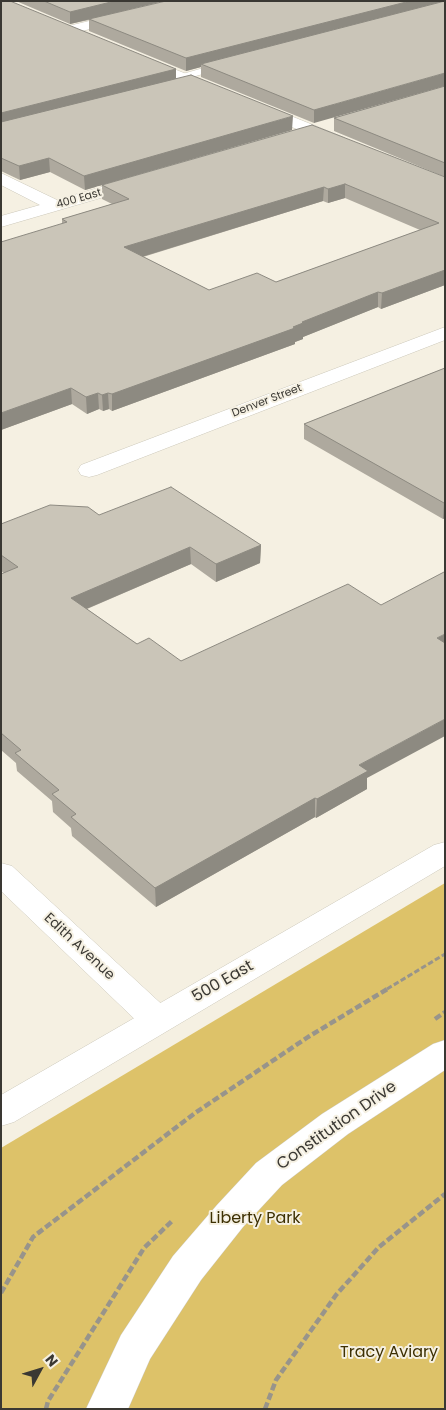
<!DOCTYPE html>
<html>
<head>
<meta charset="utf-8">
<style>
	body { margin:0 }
	#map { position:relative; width:446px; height:1410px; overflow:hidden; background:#f5f0e2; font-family:Poppins,sans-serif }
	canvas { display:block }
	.frame { position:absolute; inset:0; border:2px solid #3a3833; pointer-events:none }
	.north { position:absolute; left:15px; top:1345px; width:50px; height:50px; -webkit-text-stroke:4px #f5f0e2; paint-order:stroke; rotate:51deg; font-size:14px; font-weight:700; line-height:20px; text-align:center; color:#3a3833 }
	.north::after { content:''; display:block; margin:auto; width:18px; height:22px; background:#3a3833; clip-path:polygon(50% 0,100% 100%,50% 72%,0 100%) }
</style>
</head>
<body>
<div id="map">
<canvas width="446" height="1410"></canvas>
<div class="frame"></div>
<div class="north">N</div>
</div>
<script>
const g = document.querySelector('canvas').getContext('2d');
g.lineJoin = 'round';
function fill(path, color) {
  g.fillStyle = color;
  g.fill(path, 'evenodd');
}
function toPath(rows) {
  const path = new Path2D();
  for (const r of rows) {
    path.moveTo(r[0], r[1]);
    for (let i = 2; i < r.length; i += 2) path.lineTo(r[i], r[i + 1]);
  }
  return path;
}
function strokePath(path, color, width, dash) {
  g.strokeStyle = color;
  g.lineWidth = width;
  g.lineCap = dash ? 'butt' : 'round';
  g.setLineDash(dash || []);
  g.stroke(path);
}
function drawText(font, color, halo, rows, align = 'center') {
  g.font = font + ' Poppins,sans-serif';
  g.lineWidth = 4;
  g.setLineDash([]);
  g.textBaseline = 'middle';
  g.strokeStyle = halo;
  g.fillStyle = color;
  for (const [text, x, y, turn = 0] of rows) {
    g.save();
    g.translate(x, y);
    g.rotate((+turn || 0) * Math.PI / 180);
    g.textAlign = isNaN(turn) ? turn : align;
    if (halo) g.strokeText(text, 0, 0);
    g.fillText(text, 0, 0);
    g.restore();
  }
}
const green = toPath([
	[445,883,445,1409,1,1409,1,1148]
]);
const pathFar1 = toPath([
	[387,989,445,954]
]);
const path = toPath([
	[435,1019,445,1012],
	[1,1293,33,1237,195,1113,308,1037,389,988],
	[46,1409,48,1401,144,1248,172,1221],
	[265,1409,276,1380,336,1295,379,1247,445,1194]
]);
const service = toPath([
	[224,62,229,65,227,67,182,80,177,77,179,75,224,62]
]);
const minor = toPath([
	[173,1,198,1,196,4,69,34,62,30,64,27,173,1],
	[141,56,222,88,225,91,222,94,212,94,136,63,134,60,136,57,141,56],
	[259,103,345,138,347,141,345,144,339,146,333,144,253,111,251,108,253,105,259,103],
	[1,173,57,200,139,176,145,177,148,181,145,185,1,227,1,216,40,205,1,185,1,173],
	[445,327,445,340,97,475,89,477,81,475,78,470,81,465,445,327],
	[1,863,12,866,169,1011,174,1020,169,1029,157,1032,145,1029,1,891,1,863],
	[445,1040,445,1070,348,1134,282,1185,243,1227,201,1280,150,1359,128,1409,86,1409,121,1335,173,1256,217,1205,256,1163,322,1114,433,1044,445,1040]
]);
const tertiary = toPath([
	[445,842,445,866,14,1122,1,1126,1,1095,434,845,445,842]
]);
const wall = toPath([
	[1,1,176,69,176,78,292,130,85,190,50,172,20,180,1,171],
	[16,1,164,1,111,14,445,1,314,123,201,77,201,67,186,71,89,31,89,20,70,24],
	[445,86,445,177,334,131,334,118],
	[445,177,445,285,381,309,378,307,303,337,303,339,295,342,295,344,112,411,109,409,103,411,99,409,87,414,72,404,1,430,62,224,62,219,112,204,102,199,102,185],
	[345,198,420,230,276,282,209,290,143,257,323,201,328,203],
	[445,368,445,518,443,519,304,439,304,424,412,381],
	[99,515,261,545,260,563,216,582,191,564,87,609,137,644,181,661,367,778,367,789,316,818,315,817,156,907,72,836,71,828,53,812,52,801,17,771,16,763,1,750,1,574,4,573,1,571,1,524]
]);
const shadedWall = toPath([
	[115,1,164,1,70,24,70,12],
	[410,1,445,1,201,64,201,67,186,71,186,58],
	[176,69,176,82,1,127,1,113],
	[445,73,445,86,314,123,314,110],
	[293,116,292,130,85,190,84,176],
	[49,158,50,172,20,180,19,166],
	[345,184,345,198,328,203,328,189],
	[324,187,323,201,125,262,124,247],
	[445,270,445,285,381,309,382,293],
	[378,292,378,307,303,337,303,339,295,342,295,344,112,411,112,394,293,327,302,322],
	[71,388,72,404,1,430,1,413],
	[98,393,99,409,87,414,86,397],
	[108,393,109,409,103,411,102,395],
	[444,503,445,503,445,518,443,519],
	[261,545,260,563,216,582,216,564],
	[190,547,191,564,72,615,71,598],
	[445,634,445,651,437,638],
	[445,719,445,736,367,778,367,789,316,818,317,799,359,765],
	[315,798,315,817,156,907,155,888]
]);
const building = toPath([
	[1,1,10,1,176,69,1,113,1,1],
	[44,1,115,1,70,12,44,1],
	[166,1,410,1,186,58,89,19,166,1],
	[445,1,445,73,314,110,201,64,445,1],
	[191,75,293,116,84,176,49,158,19,166,1,158,1,122,191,75],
	[445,86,445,163,334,118,445,86],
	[312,125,445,177,445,270,382,293,378,292,302,322,303,323,293,327,295,328,112,394,108,393,102,395,98,393,86,397,71,388,1,413,1,242,67,222,62,219,129,199,102,185,312,125],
	[345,184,439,223,276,282,257,273,209,290,124,247,324,187,328,189,345,184],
	[445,368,445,503,444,503,304,424,412,381,445,368],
	[171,487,261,545,216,564,190,547,71,598,137,644,149,638,181,661,348,584,381,605,444,572,445,573,445,634,437,638,445,643,445,719,359,765,368,771,317,799,315,798,155,888,71,817,76,814,52,794,59,790,15,753,21,750,1,733,1,574,18,567,1,555,1,524,50,505,88,507,99,515,171,487]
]);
const farStreetnames = [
	["400 East",79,199,-16],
	["Denver Street",267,401,-21]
];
const streetNames = [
	["Edith Avenue",79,947,43]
];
const nearStreetnames = [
	["500 East",223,982,-30],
	["Constitution Drive",337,1126,-35]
];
const nearParknames = [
	["Liberty Park",255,1219],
	["Tracy Aviary",389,1353]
];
fill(green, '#ddc269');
strokePath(service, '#ccc8ba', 1);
strokePath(minor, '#ccc8ba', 1);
strokePath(tertiary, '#ccc8ba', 1);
strokePath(pathFar1, '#98948b', 3, [5.5, 2.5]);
strokePath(path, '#98948b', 4.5, [7, 3]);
fill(service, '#fff');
fill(minor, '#fff');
fill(tertiary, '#fff');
fill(wall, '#aea99e');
fill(shadedWall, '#8d8a81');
fill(building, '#cac5b8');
strokePath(building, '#8d8a81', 1);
drawText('11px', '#3a3833', '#f5f0e2', farStreetnames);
drawText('14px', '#3a3833', '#f5f0e2', streetNames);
drawText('16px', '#3a3833', '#f5f0e2', nearStreetnames);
drawText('16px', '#3d3003', '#f5f0e2', nearParknames);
</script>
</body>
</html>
